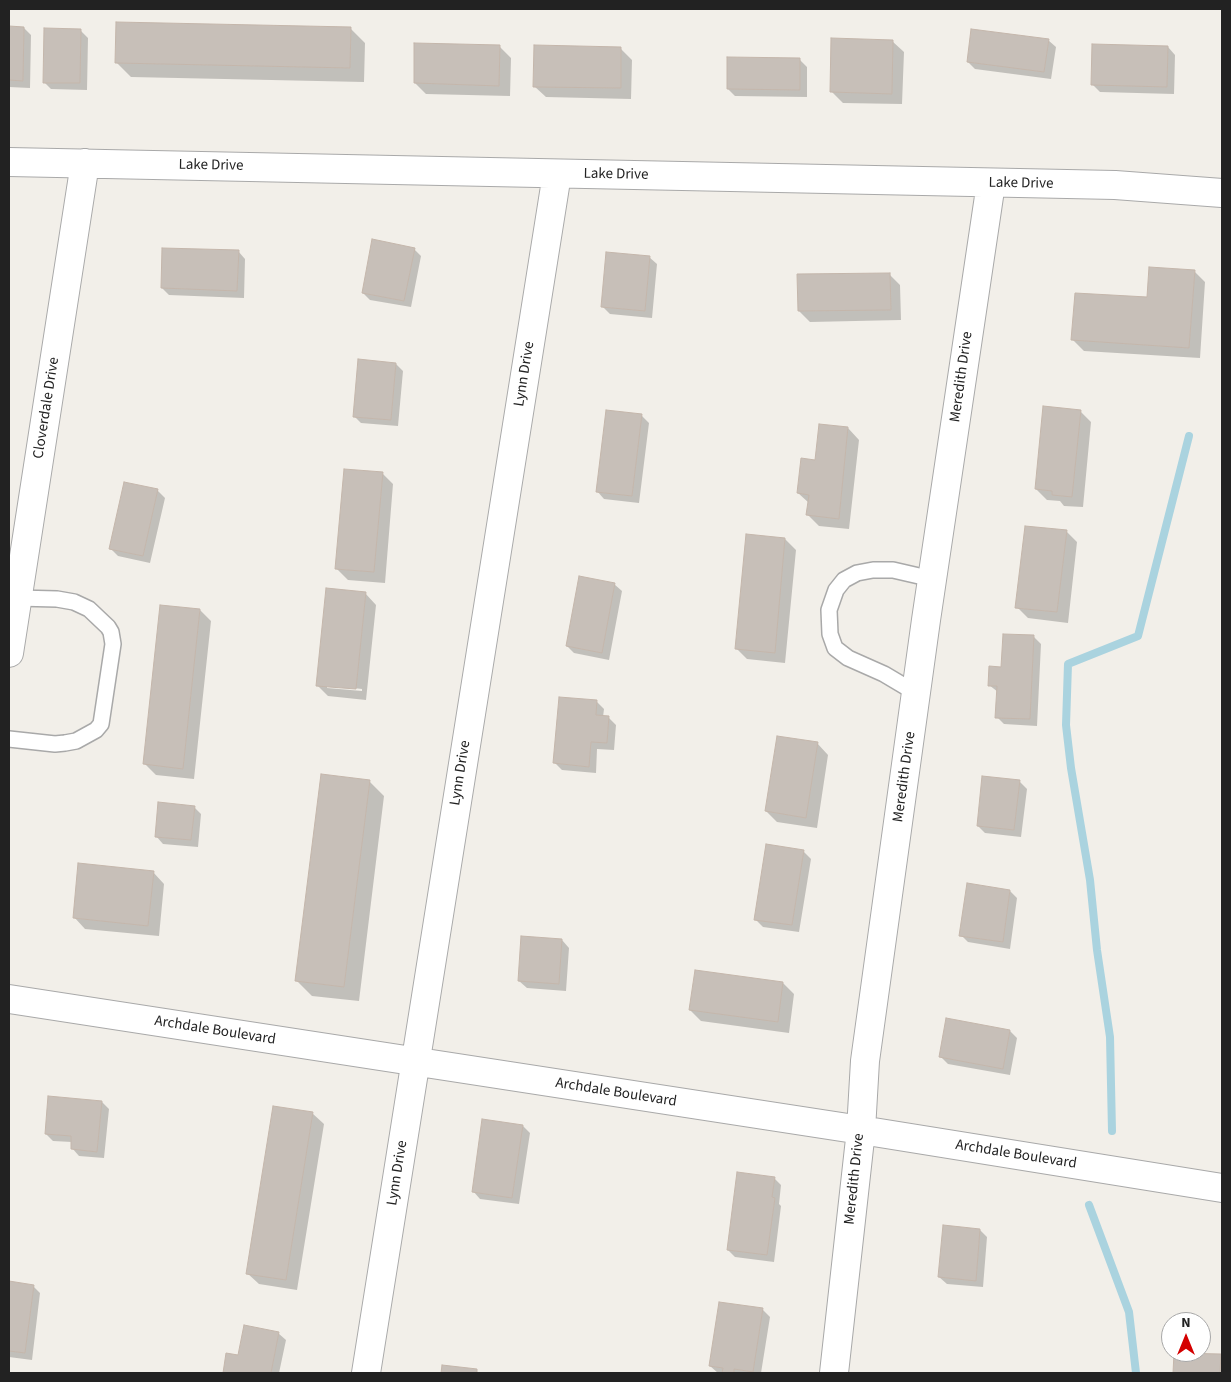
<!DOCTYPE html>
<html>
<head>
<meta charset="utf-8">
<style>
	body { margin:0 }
	#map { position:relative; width:1231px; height:1382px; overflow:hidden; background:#f2efe9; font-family:"Source Sans 3",sans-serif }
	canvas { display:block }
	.frame { position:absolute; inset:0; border:10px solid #222; pointer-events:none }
	.north { position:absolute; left:1161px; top:1312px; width:50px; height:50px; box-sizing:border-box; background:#fff; border:1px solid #a7a7a7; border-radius:50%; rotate:0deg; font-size:14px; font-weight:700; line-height:20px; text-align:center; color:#222 }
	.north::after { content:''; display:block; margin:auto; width:18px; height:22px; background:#d40000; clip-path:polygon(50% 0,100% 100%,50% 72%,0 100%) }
</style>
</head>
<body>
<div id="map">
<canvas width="1231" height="1382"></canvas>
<div class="frame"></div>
<div class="north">N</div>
</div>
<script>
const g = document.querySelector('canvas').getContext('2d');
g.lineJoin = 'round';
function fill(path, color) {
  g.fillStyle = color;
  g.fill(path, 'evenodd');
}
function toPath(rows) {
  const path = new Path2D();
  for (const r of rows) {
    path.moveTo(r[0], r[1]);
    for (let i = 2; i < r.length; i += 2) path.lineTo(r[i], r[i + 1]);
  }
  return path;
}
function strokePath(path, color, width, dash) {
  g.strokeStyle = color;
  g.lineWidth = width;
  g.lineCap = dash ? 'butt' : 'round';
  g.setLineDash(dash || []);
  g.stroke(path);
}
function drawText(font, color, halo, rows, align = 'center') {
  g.font = font + ' "Source Sans 3",sans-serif';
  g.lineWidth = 4;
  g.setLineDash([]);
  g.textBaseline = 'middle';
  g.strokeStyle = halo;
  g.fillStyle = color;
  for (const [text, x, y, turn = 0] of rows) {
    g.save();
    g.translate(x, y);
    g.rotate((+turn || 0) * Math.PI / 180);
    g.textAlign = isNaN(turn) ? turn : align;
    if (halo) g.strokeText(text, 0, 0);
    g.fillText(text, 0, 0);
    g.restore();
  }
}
const shadow = toPath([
	[9,27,24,28,31,35,30,88,9,87],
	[350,28,365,43,364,82,131,77,116,62],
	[81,31,88,38,87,90,51,89,44,82],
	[1048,40,1056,47,1051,79,975,69,968,62],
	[892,41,904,52,902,104,843,103,832,92],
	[499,46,511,58,510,96,426,94,415,83],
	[1168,47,1175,55,1174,94,1100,92,1092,84],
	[621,49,632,60,631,99,546,97,534,86],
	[800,60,807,67,807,97,735,96,728,89],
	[414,249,421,256,411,307,370,300,363,293],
	[238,251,245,259,244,298,169,295,162,288],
	[649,257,657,264,652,318,610,314,603,307],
	[1194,271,1205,282,1200,358,1084,351,1073,340],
	[889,274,900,285,901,320,810,322,799,311],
	[396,364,403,371,398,426,361,423,354,416],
	[607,411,642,416,649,423,639,503,604,499,597,491],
	[1080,411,1091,422,1083,507,1064,506,1060,501,1047,500,1036,489],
	[848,428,859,440,849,529,819,526,808,515,809,503,798,493],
	[382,473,393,484,385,583,348,580,337,569],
	[157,490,165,498,150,563,118,556,110,548],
	[1066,531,1077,542,1068,623,1028,618,1017,607],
	[785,539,796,550,785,663,747,659,736,648],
	[614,584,622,591,609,660,574,653,567,646],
	[365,593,376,605,366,700,328,696,317,685],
	[327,685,362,689,362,691,327,688],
	[200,610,211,621,194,779,156,775,145,764],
	[1034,637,1041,644,1037,726,1004,724,997,717,998,692,989,685,1002,668],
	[596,701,604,709,603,717,609,718,616,725,614,750,597,749,596,773,562,770,555,763],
	[817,743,828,755,817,828,777,822,766,811],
	[369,781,384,796,359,1001,312,996,297,981],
	[1019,781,1027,789,1021,837,985,833,978,826],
	[194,807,201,814,198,847,163,844,156,836],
	[803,851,811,859,799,932,763,927,755,919],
	[153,872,164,884,159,936,85,929,74,917],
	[1010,891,1017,898,1010,949,968,942,961,935],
	[562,940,569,948,566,991,527,988,519,981],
	[783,983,794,994,789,1033,701,1021,690,1010],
	[1010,1031,1017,1038,1010,1075,948,1064,941,1057],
	[102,1102,109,1109,104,1158,79,1156,72,1148,72,1142,53,1141,46,1134],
	[312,1113,324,1124,297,1290,259,1284,247,1273],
	[523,1126,530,1133,519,1204,480,1199,473,1191],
	[774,1178,781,1185,779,1204,781,1206,774,1262,735,1257,728,1250],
	[980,1230,987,1237,983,1287,947,1284,939,1277],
	[9,1282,33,1286,40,1293,32,1360,9,1357],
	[762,1309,770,1317,761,1373,718,1373,710,1366],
	[278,1333,286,1340,279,1373,224,1373,227,1355,239,1357],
	[1176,1354,1221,1355,1222,1357,1222,1373,1175,1373]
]);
const stream = toPath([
	[1112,1131,1110,1037,1097,950,1090,880,1071,768,1066,725,1068,664,1138,636,1189,436],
	[1089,1205,1129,1312,1136,1373]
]);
const building = toPath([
	[116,22,351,27,350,68,115,63,116,22],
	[9,26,24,27,23,81,9,80,9,26],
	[44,28,81,29,80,83,43,83,44,28],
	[971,29,1049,39,1044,72,967,62,971,29],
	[831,38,893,40,892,94,830,92,831,38],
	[414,43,500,45,499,86,414,83,414,43],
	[1092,44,1168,46,1167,87,1091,85,1092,44],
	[534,45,621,47,621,88,533,87,534,45],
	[727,57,800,58,800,90,727,89,727,57],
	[372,239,415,248,404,301,362,293,372,239],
	[162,248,239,250,237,291,161,288,162,248],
	[606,252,650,256,645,311,601,307,606,252],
	[1149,267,1195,270,1189,348,1071,340,1075,293,1147,297,1149,267],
	[890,273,891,310,798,311,797,274,890,273],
	[358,359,396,363,391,420,353,417,358,359],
	[1043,406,1081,410,1072,497,1052,495,1052,491,1035,489,1043,406],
	[606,410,642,414,632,496,596,492,606,410],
	[819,424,848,427,839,519,806,515,809,495,797,493,801,458,815,460,819,424],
	[344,469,383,472,374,572,335,569,344,469],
	[124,482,158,489,143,556,109,549,124,482],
	[1025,526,1067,530,1057,612,1015,608,1025,526],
	[746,534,785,538,775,653,735,649,746,534],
	[579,576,615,583,602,653,566,646,579,576],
	[326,588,366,592,356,689,316,686,326,588],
	[160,605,200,609,183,769,143,764,160,605],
	[1003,634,1034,635,1030,719,995,718,997,686,988,686,989,666,1001,667,1003,634],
	[559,697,597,700,596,715,609,716,607,743,591,742,589,767,553,763,559,697],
	[777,736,818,742,806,818,765,811,777,736],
	[321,774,370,780,344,987,295,981,321,774],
	[982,776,1020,780,1014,830,977,826,982,776],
	[158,802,195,806,191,840,155,837,158,802],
	[766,844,804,850,792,925,754,920,766,844],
	[78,863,154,871,148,926,73,918,78,863],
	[967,883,1010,890,1003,942,959,936,967,883],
	[521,936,562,939,559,984,518,981,521,936],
	[695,970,783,982,778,1022,689,1010,695,970],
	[946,1018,1010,1030,1003,1069,939,1057,946,1018],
	[48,1096,102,1101,97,1152,71,1149,71,1136,45,1134,48,1096],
	[273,1106,313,1112,286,1280,246,1274,273,1106],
	[482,1119,523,1125,512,1198,472,1192,482,1119],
	[737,1172,775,1177,772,1197,775,1198,767,1255,727,1250,737,1172],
	[943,1225,980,1229,976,1281,938,1277,943,1225],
	[9,1281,34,1285,25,1353,9,1351,9,1281],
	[719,1302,763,1308,753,1372,734,1369,734,1373,722,1373,723,1368,709,1366,719,1302],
	[244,1325,279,1332,271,1373,223,1373,226,1353,238,1355,244,1325],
	[1174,1353,1221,1354,1220,1373,1173,1373,1174,1353],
	[442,1365,477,1369,477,1373,441,1373,442,1365]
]);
const lane = toPath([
	[916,693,884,674,848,658,835,648,830,634,829,610,836,590,844,580,857,573,873,570,893,570,932,579],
	[9,739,55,744,65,743,76,741,96,730,101,724,113,644,111,632,108,627,89,609,74,602,57,599,17,598]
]);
const street = toPath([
	[9,162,1115,185,1222,193],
	[9,653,85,163],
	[9,999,861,1130,1222,1188],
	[366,1373,557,174],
	[834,1373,861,1130,865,1061,926,620,991,183]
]);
const streetNames = [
	["Lake Drive",211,166,1],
	["Lake Drive",616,175,1],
	["Lake Drive",1021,184,1],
	["Lynn Drive",525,374,-81],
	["Meredith Drive",962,377,-82],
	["Cloverdale Drive",47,408,-81],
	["Lynn Drive",461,773,-81],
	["Meredith Drive",905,777,-82],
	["Archdale Boulevard",215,1031,9],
	["Archdale Boulevard",616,1093,9],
	["Archdale Boulevard",1016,1155,9],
	["Lynn Drive",398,1173,-81],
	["Meredith Drive",855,1179,-84]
];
fill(shadow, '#0003');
strokePath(stream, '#aad3df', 8);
fill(building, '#c7bfb8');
strokePath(building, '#c4b6ab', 1);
strokePath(lane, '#a9a9a9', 18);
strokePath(street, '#a9a9a9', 30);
strokePath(lane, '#fff', 15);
strokePath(street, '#fff', 28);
drawText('15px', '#222', '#fff', streetNames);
</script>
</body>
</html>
